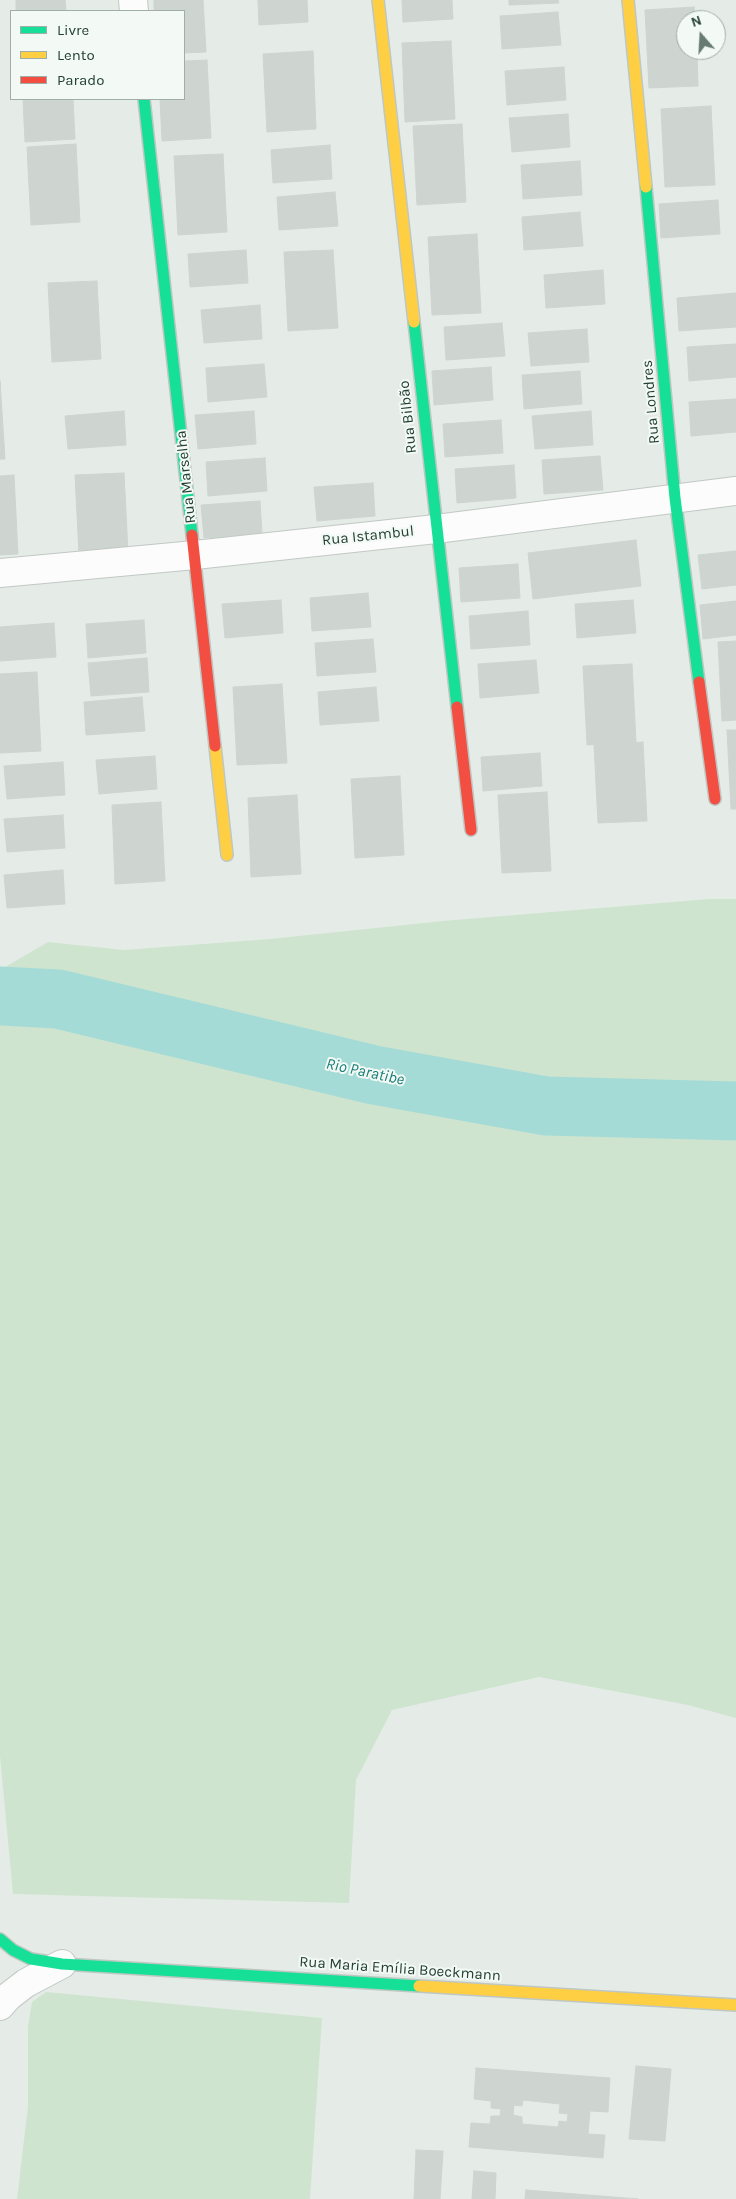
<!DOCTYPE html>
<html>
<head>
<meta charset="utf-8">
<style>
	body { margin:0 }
	#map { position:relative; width:736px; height:2199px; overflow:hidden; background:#e5ebe7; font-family:Karla,sans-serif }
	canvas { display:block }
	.legend { position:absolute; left:10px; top:10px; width:175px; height:90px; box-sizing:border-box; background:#f3f9f5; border:1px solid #9fafa7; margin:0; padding:6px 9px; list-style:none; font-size:15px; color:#223f31 }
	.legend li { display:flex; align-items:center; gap:10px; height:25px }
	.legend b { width:25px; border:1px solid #9fafa7 }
	.north { position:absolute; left:676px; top:10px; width:50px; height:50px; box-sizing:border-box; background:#f3f9f5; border:1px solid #9fafa7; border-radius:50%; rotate:341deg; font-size:14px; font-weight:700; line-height:20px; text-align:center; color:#223f31 }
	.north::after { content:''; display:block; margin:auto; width:18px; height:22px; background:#667b71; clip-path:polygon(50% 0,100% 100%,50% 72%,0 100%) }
</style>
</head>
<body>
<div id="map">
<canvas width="736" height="2199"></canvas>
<ul class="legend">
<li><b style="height:6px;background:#16e098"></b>Livre</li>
<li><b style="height:6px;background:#ffcf43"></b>Lento</li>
<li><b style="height:6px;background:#f24e42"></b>Parado</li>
</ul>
<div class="north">N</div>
</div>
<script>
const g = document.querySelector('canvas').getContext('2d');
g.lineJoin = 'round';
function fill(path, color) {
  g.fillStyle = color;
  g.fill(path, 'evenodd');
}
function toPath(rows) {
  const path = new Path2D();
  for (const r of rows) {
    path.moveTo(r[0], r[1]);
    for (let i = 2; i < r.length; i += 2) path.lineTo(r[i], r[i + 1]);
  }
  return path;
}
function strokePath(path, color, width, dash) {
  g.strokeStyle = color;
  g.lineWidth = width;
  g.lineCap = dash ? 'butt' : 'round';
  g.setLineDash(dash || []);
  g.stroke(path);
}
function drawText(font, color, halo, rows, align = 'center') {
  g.font = font + ' Karla,sans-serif';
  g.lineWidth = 4;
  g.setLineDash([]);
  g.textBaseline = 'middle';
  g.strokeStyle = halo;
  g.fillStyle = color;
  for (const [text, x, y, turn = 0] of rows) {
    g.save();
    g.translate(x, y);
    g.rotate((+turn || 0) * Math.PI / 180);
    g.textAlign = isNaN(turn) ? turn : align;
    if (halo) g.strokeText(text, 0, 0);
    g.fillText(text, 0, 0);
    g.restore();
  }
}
const green = toPath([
	[709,899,736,899,736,1718,688,1705,539,1677,392,1710,356,1780,349,1903,13,1894,0,1756,0,970,48,942,124,950,270,939,443,921],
	[46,1992,322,2018,310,2199,17,2199,28,2106,28,2026,32,2002]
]);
const river = toPath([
	[0,996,58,999,374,1075,546,1106,736,1111]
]);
const building = toPath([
	[16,0,65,0,66,11,16,11,16,0],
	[154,0,203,0,206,52,184,53,184,11,154,11,154,0],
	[258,0,307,0,308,22,259,25,258,0],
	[402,0,452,0,453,19,403,22,402,0],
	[509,0,558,0,559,3,509,5,509,0],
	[694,7,695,20,686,20,686,50,697,50,698,86,649,88,645,10,694,7],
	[558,12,561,45,502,49,500,16,558,12],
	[451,41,455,119,405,122,402,43,451,41],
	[313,51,316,129,267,132,263,54,313,51],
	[207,60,211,138,162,141,160,99,184,99,184,61,207,60],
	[564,67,566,100,507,105,505,71,564,67],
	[23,99,73,99,75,139,25,142,23,99],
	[711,106,715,185,665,187,661,109,711,106],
	[568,114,570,147,512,152,509,118,568,114],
	[462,124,466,202,417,205,413,126,462,124],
	[76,144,80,222,31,225,27,147,76,144],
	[330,145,332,179,273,183,271,150,330,145],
	[223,154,227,232,178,235,174,156,223,154],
	[580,161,582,195,523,199,521,165,580,161],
	[335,192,338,226,279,230,277,197,335,192],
	[718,200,720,234,661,238,659,204,718,200],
	[580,212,583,246,524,250,522,217,580,212],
	[477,234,481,313,432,315,428,237,477,234],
	[246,250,248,283,190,287,188,254,246,250],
	[333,250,338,328,288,331,284,252,333,250],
	[603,270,605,304,546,308,544,275,603,270],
	[97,281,101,359,52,362,48,283,97,281],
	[736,293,736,327,679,331,677,298,736,293],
	[260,305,262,339,204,343,201,310,260,305],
	[502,323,505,356,446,360,444,327,502,323],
	[587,329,589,362,531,366,528,333,587,329],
	[736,344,736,377,689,381,687,347,736,344],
	[264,364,267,397,208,402,206,368,264,364],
	[491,367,493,400,434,405,432,371,491,367],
	[580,371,582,404,524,409,522,375,580,371],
	[0,381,5,459,0,459,0,381],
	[736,399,736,432,691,436,689,402,736,399],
	[124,411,126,445,68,449,65,416,124,411],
	[254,411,256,444,198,449,195,415,254,411],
	[591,411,593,445,535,449,532,416,591,411],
	[501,420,503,453,445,457,443,424,501,420],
	[600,456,603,490,544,494,542,460,600,456],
	[265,458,267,491,208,496,206,462,265,458],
	[514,465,516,498,457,503,455,469,514,465],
	[124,473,128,552,79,554,75,475,124,473],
	[14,475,18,554,0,555,0,476,14,475],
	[373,483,375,516,317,521,314,487,373,483],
	[260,501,262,534,204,538,201,505,260,501],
	[636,540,641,586,533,599,528,553,636,540],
	[736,551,736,585,702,589,698,555,736,551],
	[518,564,520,598,461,602,459,568,518,564],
	[368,593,371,627,312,631,310,598,368,593],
	[281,600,283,633,225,638,222,604,281,600],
	[633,600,636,633,577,638,575,604,633,600],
	[736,601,736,635,703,639,700,605,736,601],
	[528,611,530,645,471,649,469,616,528,611],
	[144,620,146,653,88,658,86,624,144,620],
	[54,623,56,657,0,661,0,627,54,623],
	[373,639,376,672,317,676,315,643,373,639],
	[736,641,736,720,722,721,718,642,736,641],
	[147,658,149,692,91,696,88,663,147,658],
	[536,660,539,693,480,698,478,664,536,660],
	[632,664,636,742,587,745,583,666,632,664],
	[37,672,41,751,0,753,0,674,37,672],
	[282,684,287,763,237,765,233,687,282,684],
	[376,687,379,721,320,725,318,692,376,687],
	[142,697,145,731,86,735,84,702,142,697],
	[727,730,736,730,736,809,731,809,727,730],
	[643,742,647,821,598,823,594,745,643,742],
	[540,753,542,786,483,791,481,757,540,753],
	[155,756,157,789,99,794,96,760,155,756],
	[63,762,65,795,7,799,4,766,63,762],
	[400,776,404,855,355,858,351,779,400,776],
	[547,792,551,871,502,873,498,795,547,792],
	[297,795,301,874,251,877,248,798,297,795],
	[161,802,165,881,115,884,112,805,161,802],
	[63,815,65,848,7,852,4,819,63,815],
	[63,870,65,904,7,908,4,875,63,870],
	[636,2066,671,2069,665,2141,629,2139,636,2066],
	[476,2068,610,2078,608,2112,590,2111,588,2134,605,2135,603,2158,469,2147,471,2123,490,2124,491,2116,500,2116,501,2109,491,2108,491,2101,474,2099,476,2068],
	[523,2100,560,2104,559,2113,568,2114,567,2122,559,2121,558,2127,522,2124,522,2117,513,2115,514,2105,522,2106,523,2100],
	[416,2150,443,2151,440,2199,414,2199,416,2150],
	[474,2171,496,2173,495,2199,472,2199,474,2171],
	[526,2190,638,2199,525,2199,526,2190]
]);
const street = toPath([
	[133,0,134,11],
	[0,573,195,555,436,529,736,491],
	[0,2006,9,1996,26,1983,62,1964]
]);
const fast = toPath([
	[144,99,192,535],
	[646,187,675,498,699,682],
	[414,322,457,707],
	[0,1939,13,1950,31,1959,62,1964,419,1986]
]);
const slow = toPath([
	[378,0,414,322],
	[628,0,646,187],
	[215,746,227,855],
	[419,1986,736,2005]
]);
const jam = toPath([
	[192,535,215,746],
	[699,682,715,799],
	[457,707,471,830]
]);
const streetNames = [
	["Rua Londres",651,402,-95],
	["Rua Bilbão",408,417,-96],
	["Rua Marselha",186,477,-96],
	["Rua Istambul",368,536,-6],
	["Rua Maria Emília Boeckmann",400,1969,4]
];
const waterNames = [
	["Rio Paratibe",365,1072,12]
];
fill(green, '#cee4cf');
strokePath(river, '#a5dbd6', 59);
fill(building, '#ced4d0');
strokePath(building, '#ced4d0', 1);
strokePath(street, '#c2c8c4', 30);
strokePath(fast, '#bfc7c2', 14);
strokePath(slow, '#bfc7c2', 14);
strokePath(jam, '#bfc7c2', 14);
strokePath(street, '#fbfcfb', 28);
strokePath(fast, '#16e098', 11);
strokePath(slow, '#ffcf43', 11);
strokePath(jam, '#f24e42', 11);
drawText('15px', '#223f31', '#f3f9f5', streetNames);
drawText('italic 16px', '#197e78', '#f3f9f5', waterNames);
</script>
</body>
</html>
